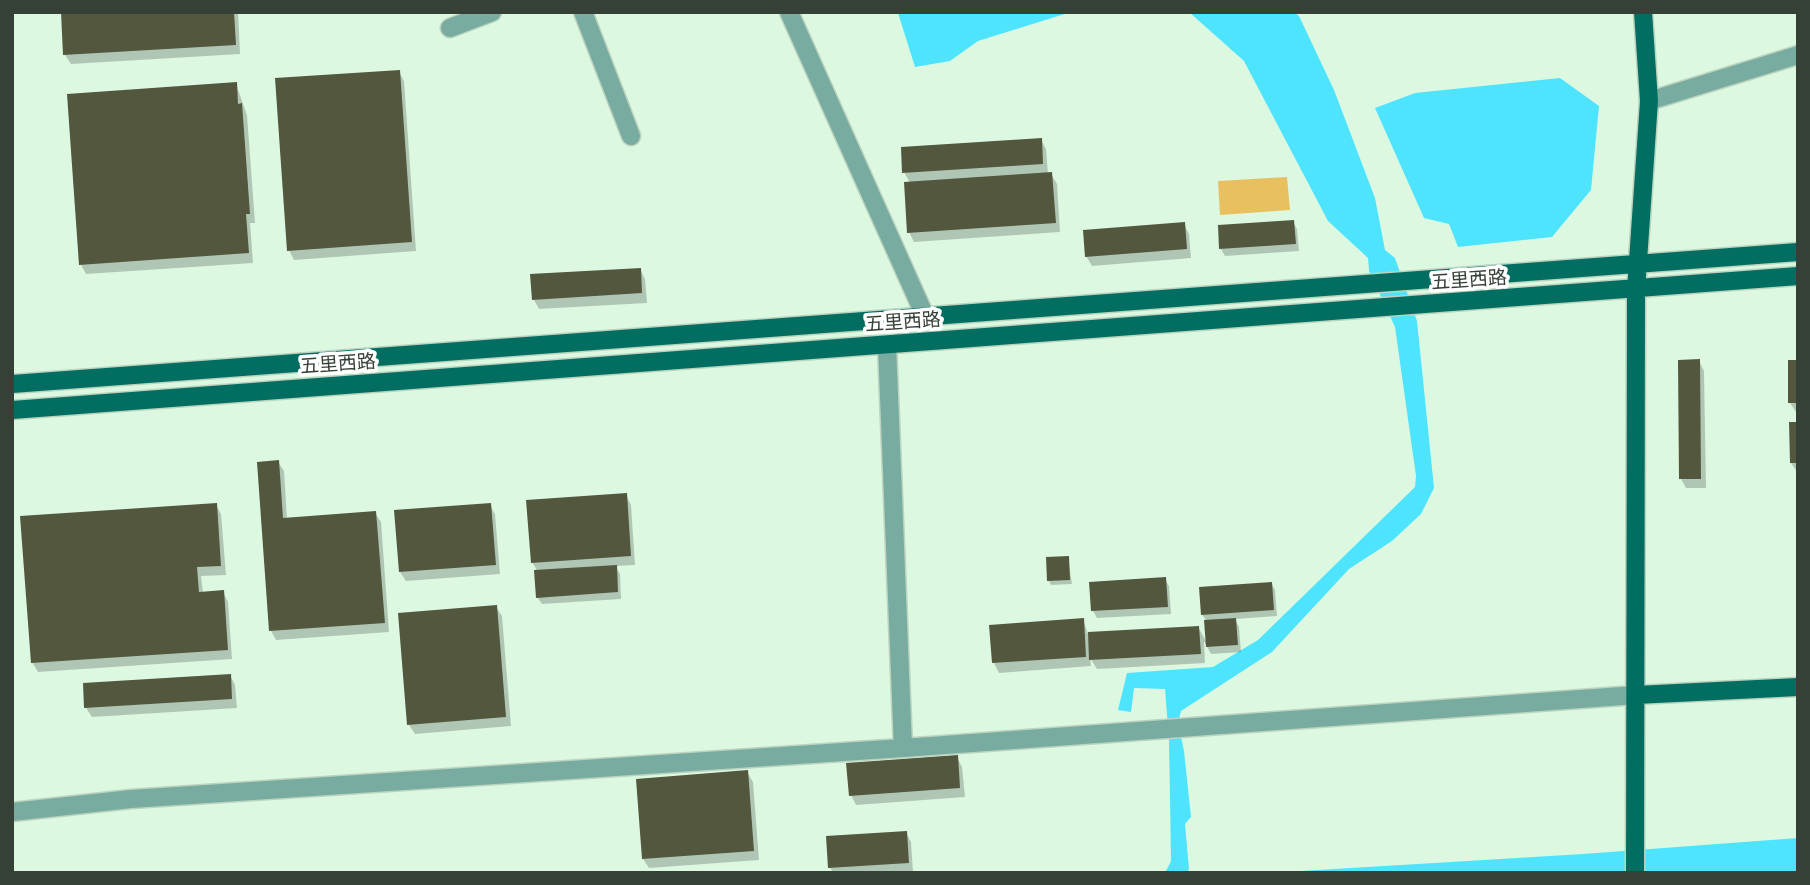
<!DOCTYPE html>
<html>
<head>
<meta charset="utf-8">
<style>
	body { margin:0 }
	#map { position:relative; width:1810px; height:885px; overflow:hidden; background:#ddf8e1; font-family:Signika,sans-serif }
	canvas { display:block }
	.frame { position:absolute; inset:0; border:14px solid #354037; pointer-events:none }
</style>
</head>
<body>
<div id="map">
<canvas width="1810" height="885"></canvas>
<div class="frame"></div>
</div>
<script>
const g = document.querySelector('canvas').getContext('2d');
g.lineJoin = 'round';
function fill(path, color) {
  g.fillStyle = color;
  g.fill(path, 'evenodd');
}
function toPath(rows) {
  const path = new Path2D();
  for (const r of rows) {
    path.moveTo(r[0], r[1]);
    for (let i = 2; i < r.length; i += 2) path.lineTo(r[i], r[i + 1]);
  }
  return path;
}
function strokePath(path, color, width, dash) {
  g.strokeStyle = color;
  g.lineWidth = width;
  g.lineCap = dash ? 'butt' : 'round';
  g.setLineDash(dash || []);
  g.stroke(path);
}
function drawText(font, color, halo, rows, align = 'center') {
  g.font = font + ' Signika,"Noto Sans SC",sans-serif';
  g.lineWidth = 7;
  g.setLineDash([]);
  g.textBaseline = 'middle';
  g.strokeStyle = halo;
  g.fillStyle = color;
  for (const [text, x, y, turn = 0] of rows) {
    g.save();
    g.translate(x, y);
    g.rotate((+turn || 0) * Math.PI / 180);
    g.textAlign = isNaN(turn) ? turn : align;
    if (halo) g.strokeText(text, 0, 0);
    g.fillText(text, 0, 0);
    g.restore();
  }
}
const green = toPath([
	[1287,177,1290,210,1220,215,1218,181]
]);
const water = toPath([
	[1071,12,978,41,950,61,915,67,898,13],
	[1189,12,1294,12,1299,16,1334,90,1375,198,1385,250,1395,258,1417,321,1434,488,1421,514,1392,541,1349,569,1272,652,1181,711,1178,723,1184,751,1191,817,1185,824,1189,869,1187,873,1165,873,1171,861,1169,741,1165,689,1134,688,1131,712,1118,710,1127,673,1213,667,1258,640,1415,487,1416,476,1395,327,1369,271,1368,258,1328,221,1244,61],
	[1560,78,1599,106,1591,190,1552,237,1458,247,1449,224,1424,218,1375,108,1415,93],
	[1798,838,1798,873,1268,873,1583,854]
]);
const shadow = toPath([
	[62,12,238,12,240,54,71,64,65,55],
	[399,72,404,81,416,251,294,260,289,250],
	[236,84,247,115,255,223,250,223,253,263,86,274,81,265],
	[1041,140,1046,149,1048,174,1051,174,1057,184,1060,232,914,242,909,232,910,183,904,172],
	[1293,222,1297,229,1299,251,1225,256,1221,249,1219,227],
	[1184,224,1189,234,1191,258,1092,266,1086,256],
	[640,269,645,279,647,303,539,309,534,300],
	[1699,361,1704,371,1706,488,1686,488,1681,479],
	[1798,362,1798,412,1796,412,1790,403],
	[1798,423,1798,472,1797,472,1791,463],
	[278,462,284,471,287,519,375,513,381,522,389,632,276,640,271,631],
	[626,495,631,505,635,565,615,566,620,574,621,599,542,604,537,597,538,572,532,562],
	[216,505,221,514,226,575,201,576,203,593,223,592,228,602,232,659,38,672,32,662],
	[490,505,495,514,500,574,406,581,400,572],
	[1068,558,1072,584,1051,585,1049,581],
	[1165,579,1169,586,1171,614,1097,618,1093,611,1091,583],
	[1271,583,1275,590,1277,616,1235,619,1239,627,1241,652,1211,654,1204,641,1205,663,1097,669,1090,658,1091,666,999,673,994,663,991,626,1083,620,1088,634,1198,627,1207,643,1207,622,1202,614],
	[496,607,502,616,511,726,415,734,409,725],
	[230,675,235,685,237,708,92,717,86,708,85,685],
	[957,757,962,767,965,797,856,805,851,795],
	[747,772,753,782,759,860,649,868,643,859],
	[906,833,911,842,913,872,833,873,830,867]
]);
const building = toPath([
	[61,12,234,12,236,45,63,55],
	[400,70,412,242,287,251,275,78],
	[237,82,238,104,242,103,250,214,246,214,249,253,79,265,67,94],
	[1042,138,1043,164,902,173,901,147],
	[1052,172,1056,223,907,233,904,182],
	[1294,220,1296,244,1219,249,1218,225],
	[1185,222,1187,249,1085,257,1083,230],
	[641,268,642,293,532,300,530,274],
	[1700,359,1701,479,1679,479,1678,360],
	[1788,360,1798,360,1798,403,1788,403],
	[1789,422,1798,422,1798,463,1790,463],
	[279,460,283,518,376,511,385,623,269,631,257,462],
	[627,493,631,556,531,563,526,500],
	[217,503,221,566,197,567,199,592,224,590,228,650,31,663,20,516],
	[491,503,496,565,399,572,394,510],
	[1069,556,1070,580,1047,581,1046,557],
	[617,565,618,592,536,598,534,570],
	[1166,577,1168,607,1091,611,1089,582],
	[1272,582,1274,610,1201,615,1199,587],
	[497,605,506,717,407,725,398,613],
	[1084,618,1086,657,992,663,989,625],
	[1236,618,1238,645,1206,647,1204,620],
	[1199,626,1201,654,1089,660,1088,632],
	[231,674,232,699,84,708,83,683],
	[958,755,960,788,849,796,846,763],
	[748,770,754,851,642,859,636,779],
	[907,831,909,863,828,868,826,836]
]);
const minor = toPath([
	[583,12,631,136],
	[789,12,925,316],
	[450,28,492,12],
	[1649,101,1798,55],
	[887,345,903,748],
	[12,812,131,799,903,748,1636,695]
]);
const major = toPath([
	[12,384,1798,252],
	[12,410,1798,276],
	[1636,695,1798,687],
	[1635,873,1636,290,1649,101,1643,12]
]);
const streetNames = [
	["五里西路",1469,281,-4],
	["五里西路",903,323,-4],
	["五里西路",338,365,-4]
];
fill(green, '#e8c060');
fill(water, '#4fe4fe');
fill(shadow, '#0003');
fill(building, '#52573e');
strokePath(minor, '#bbd3bf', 21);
strokePath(major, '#bbd3bf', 21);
strokePath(minor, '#78aca1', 18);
strokePath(major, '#016e61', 18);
drawText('19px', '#354037', '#fff', streetNames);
</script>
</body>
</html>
